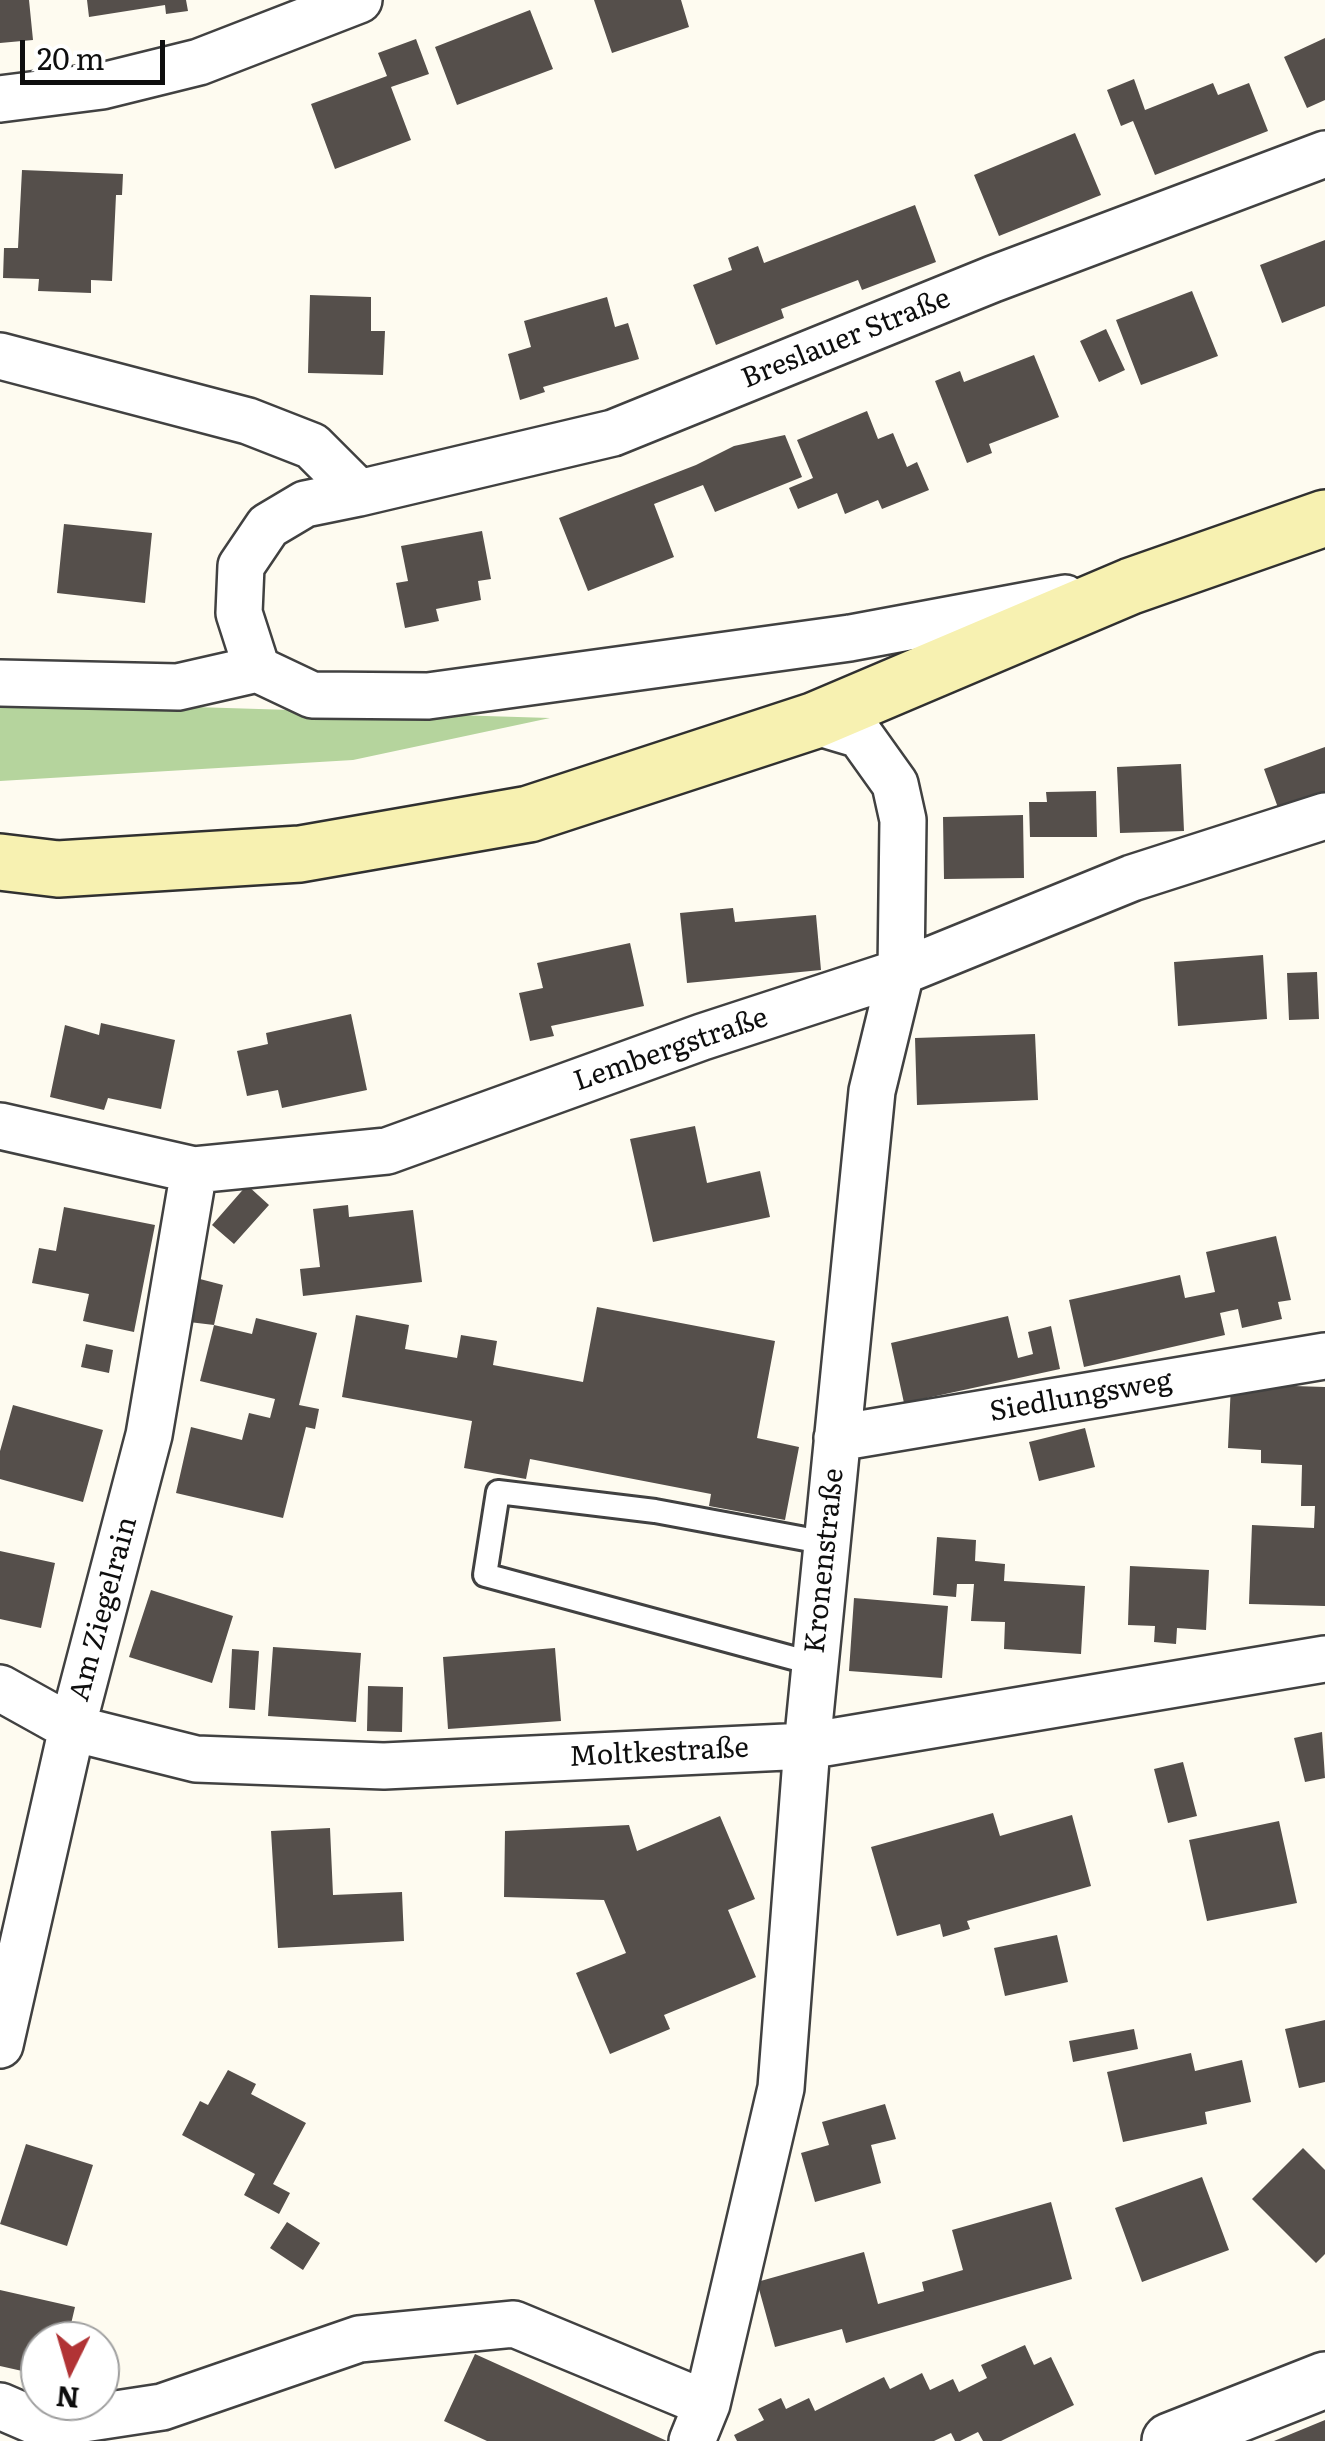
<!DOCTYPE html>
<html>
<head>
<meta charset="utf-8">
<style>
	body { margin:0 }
	#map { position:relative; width:1325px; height:2441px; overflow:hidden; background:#fefbf0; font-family:Literata,serif }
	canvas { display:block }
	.north { position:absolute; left:20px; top:2321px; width:100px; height:100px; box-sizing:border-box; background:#fff; border:2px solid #9f9f9f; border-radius:50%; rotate:185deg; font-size:28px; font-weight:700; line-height:40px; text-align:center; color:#0e0e0e }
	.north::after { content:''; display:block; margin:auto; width:35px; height:45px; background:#b13335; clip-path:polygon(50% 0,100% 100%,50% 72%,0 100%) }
	.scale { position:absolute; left:20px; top:40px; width:145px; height:45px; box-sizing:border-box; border:5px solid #0e0e0e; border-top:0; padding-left:12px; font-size:30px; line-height:35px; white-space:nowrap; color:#0e0e0e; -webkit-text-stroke:8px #fff; paint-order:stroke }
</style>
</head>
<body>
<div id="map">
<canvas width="1325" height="2441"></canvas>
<div class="north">N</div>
<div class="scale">20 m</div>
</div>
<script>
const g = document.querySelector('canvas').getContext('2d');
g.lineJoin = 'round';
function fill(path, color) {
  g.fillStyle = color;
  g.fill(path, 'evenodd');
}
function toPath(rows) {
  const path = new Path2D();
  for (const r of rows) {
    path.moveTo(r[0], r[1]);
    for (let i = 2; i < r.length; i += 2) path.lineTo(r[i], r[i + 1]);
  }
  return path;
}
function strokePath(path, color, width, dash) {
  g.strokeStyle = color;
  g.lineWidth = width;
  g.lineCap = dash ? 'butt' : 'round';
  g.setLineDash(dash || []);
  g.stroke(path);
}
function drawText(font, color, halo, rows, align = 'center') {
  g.font = font + ' Literata,serif';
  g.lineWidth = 10;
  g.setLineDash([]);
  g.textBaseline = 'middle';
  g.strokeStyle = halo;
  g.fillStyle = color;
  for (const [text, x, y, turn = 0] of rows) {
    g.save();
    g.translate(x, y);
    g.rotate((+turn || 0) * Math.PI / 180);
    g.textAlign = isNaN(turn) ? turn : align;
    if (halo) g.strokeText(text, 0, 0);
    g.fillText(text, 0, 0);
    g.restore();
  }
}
const forest = toPath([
	[0,701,550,718,353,760,0,781]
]);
const building = toPath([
	[0,0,29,0,33,40,0,43],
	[87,0,186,0,188,11,166,14,165,5,89,17],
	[594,0,681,0,689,27,612,53],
	[530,10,553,69,457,105,435,47],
	[1325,38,1325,100,1307,108,1284,57],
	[416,39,429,74,391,87,411,140,335,169,311,104,387,76,378,53],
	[1134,79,1145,110,1213,83,1218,95,1249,83,1268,131,1155,175,1133,121,1121,126,1107,90],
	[1075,133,1101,195,999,236,974,175],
	[22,170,123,174,122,195,116,195,112,281,91,280,91,293,38,291,39,279,3,278,4,248,18,248],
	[915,205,936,262,862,290,858,280,781,309,784,318,716,345,693,285,732,270,728,258,758,246,764,263],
	[1325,240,1325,306,1282,323,1260,265],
	[1192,291,1218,356,1141,385,1116,320],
	[310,295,371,297,371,331,385,331,383,375,308,373],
	[607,297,615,327,628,323,639,359,543,387,545,392,520,400,508,354,531,347,524,321],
	[1106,329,1125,370,1099,382,1080,341],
	[1034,355,1059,417,989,444,992,453,967,463,935,381,960,371,964,382],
	[867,411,878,439,893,433,907,467,917,462,929,490,882,509,878,500,845,514,837,493,798,509,789,488,813,478,797,440],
	[785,435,802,477,715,512,703,485,654,504,674,557,588,591,559,518,696,465,734,446],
	[64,524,152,533,145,603,57,593],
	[482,531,491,579,478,581,481,600,436,609,439,621,405,628,396,583,408,581,401,546],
	[1325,747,1325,800,1281,816,1264,769],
	[1181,764,1184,831,1120,833,1117,767],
	[1096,791,1097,837,1030,837,1029,802,1047,802,1046,792],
	[1023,815,1024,878,944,879,943,817],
	[733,908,735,922,816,915,821,970,687,983,680,913],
	[630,943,644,1006,551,1026,554,1036,530,1041,519,993,543,988,537,963],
	[1263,955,1267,1019,1178,1026,1174,962],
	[1317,972,1319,1019,1289,1020,1287,973],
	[351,1014,367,1090,282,1108,278,1090,247,1096,237,1051,268,1044,266,1033],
	[101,1023,175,1040,161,1109,108,1098,104,1110,50,1097,65,1025,99,1035],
	[1035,1034,1038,1100,917,1105,915,1038],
	[695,1126,707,1183,760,1171,770,1217,653,1242,630,1139],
	[247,1185,269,1205,234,1244,212,1225],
	[348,1205,349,1217,413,1210,422,1282,303,1296,300,1269,320,1267,313,1209],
	[64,1207,155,1225,134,1332,83,1321,89,1294,32,1283,39,1248,56,1251],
	[1276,1236,1291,1300,1278,1302,1282,1319,1242,1328,1238,1309,1220,1313,1225,1335,1084,1367,1069,1300,1180,1275,1185,1298,1215,1292,1206,1252],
	[200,1279,223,1285,214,1325,189,1322],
	[597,1307,775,1341,757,1438,799,1447,785,1520,709,1506,711,1494,530,1459,526,1479,464,1468,472,1421,342,1397,356,1315,409,1325,405,1349,457,1358,461,1335,497,1341,493,1365,583,1382],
	[1008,1316,1018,1358,1033,1354,1028,1332,1051,1326,1060,1369,904,1403,891,1343],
	[256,1318,317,1333,299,1405,319,1409,315,1429,306,1427,283,1518,176,1493,191,1427,242,1440,249,1413,270,1418,275,1399,200,1381,214,1325,252,1334],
	[86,1344,113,1350,109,1373,81,1367],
	[1231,1384,1325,1387,1325,1606,1249,1604,1252,1525,1314,1528,1315,1506,1301,1506,1302,1465,1261,1463,1261,1450,1228,1448],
	[13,1405,103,1430,83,1502,0,1479,0,1451],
	[1085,1428,1095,1467,1039,1481,1029,1442],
	[937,1537,976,1540,975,1561,1005,1564,1004,1581,1085,1586,1081,1654,1004,1649,1005,1622,971,1621,974,1584,957,1584,956,1597,933,1595],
	[0,1551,55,1563,41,1628,0,1619],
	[1130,1566,1209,1570,1206,1630,1177,1628,1176,1644,1154,1642,1155,1626,1128,1625],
	[151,1590,233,1616,212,1683,129,1657],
	[854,1598,948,1606,942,1678,849,1671],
	[273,1647,361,1653,356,1722,268,1716],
	[555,1648,561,1721,448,1729,443,1657],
	[232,1649,259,1651,255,1710,229,1708],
	[368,1686,403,1687,402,1732,367,1731],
	[1322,1732,1325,1778,1305,1782,1294,1738],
	[1183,1762,1197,1816,1168,1823,1154,1769],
	[993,1813,1000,1836,1072,1815,1091,1886,967,1921,970,1929,943,1937,940,1924,897,1936,871,1847],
	[720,1816,755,1899,728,1910,756,1977,664,2015,670,2029,610,2054,576,1973,626,1953,604,1900,504,1897,505,1831,629,1825,637,1851],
	[1279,1821,1297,1903,1207,1921,1189,1840],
	[330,1828,333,1895,402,1892,404,1941,278,1948,271,1831],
	[1057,1935,1068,1982,1005,1996,994,1948],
	[1325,2020,1325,2082,1299,2088,1285,2029],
	[1134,2029,1138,2049,1073,2062,1069,2041],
	[1191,2053,1195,2071,1242,2060,1251,2102,1205,2112,1207,2124,1123,2142,1107,2072],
	[228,2070,256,2084,251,2094,306,2123,273,2184,290,2193,279,2214,244,2195,255,2174,182,2135,200,2101,208,2105],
	[885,2104,896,2139,871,2145,881,2183,815,2202,801,2153,829,2145,822,2122],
	[26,2144,93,2165,67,2246,0,2224],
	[1303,2148,1325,2170,1325,2254,1316,2263,1252,2199],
	[1202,2177,1229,2250,1142,2282,1115,2208],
	[1051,2202,1072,2279,846,2343,842,2329,775,2347,757,2282,864,2252,878,2304,924,2291,922,2282,963,2270,952,2230],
	[287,2222,320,2243,303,2270,270,2248],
	[0,2290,75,2307,67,2341,40,2341,40,2375,0,2366],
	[1025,2345,1034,2365,1051,2357,1074,2405,1001,2441,983,2441,978,2432,960,2441,955,2441,951,2433,934,2441,737,2441,734,2435,764,2420,758,2409,781,2398,786,2409,809,2398,815,2411,884,2377,890,2389,922,2373,930,2390,953,2379,959,2392,987,2378,981,2365],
	[475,2354,667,2441,487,2441,444,2421],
	[1325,2420,1325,2441,1274,2441]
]);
const service = toPath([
	[815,1664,485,1575,498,1492,655,1511,827,1543]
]);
const minor = toPath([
	[0,99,102,86,199,62,359,0],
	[0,356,248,421,312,446,359,493,613,433,993,279,1325,154],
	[257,669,239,613,241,566,268,526,305,504,359,493],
	[0,683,178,687,257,669,312,695,428,696,850,638,1065,598],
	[0,1126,194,1170,387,1151,702,1037,901,972,1132,878,1325,816],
	[837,1438,1325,1356],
	[0,1688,72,1728,196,1759,384,1766,807,1746,1325,1659],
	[0,2045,72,1728,149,1435,194,1170],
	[0,2406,44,2425,162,2407,359,2339,514,2324,707,2404],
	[692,2441,707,2404,781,2088,807,1746,872,1091,901,972,903,820,895,784,860,735,813,721]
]);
const tertiary = toPath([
	[1170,2441,1325,2380]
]);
const secondary = toPath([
	[0,862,58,869,300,854,529,814,813,721,1131,586,1325,518]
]);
const streetNames = [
	["Breslauer Straße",846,339,-22],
	["Lembergstraße",671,1050,-19],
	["Siedlungsweg",1081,1397,-10],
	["Kronenstraße",825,1561,-84],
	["Am Ziegelrain",104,1609,-75],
	["Moltkestraße",659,1753,-3]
];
fill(forest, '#b5d49d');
fill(building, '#554f4b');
strokePath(service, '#414141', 28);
strokePath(minor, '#414141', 50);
strokePath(tertiary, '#414141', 60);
strokePath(secondary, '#303030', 60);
strokePath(service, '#fff', 22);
strokePath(minor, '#fff', 45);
strokePath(tertiary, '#fff', 55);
strokePath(secondary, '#f7f1b1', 55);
drawText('28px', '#0e0e0e', '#fff', streetNames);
</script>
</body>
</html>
